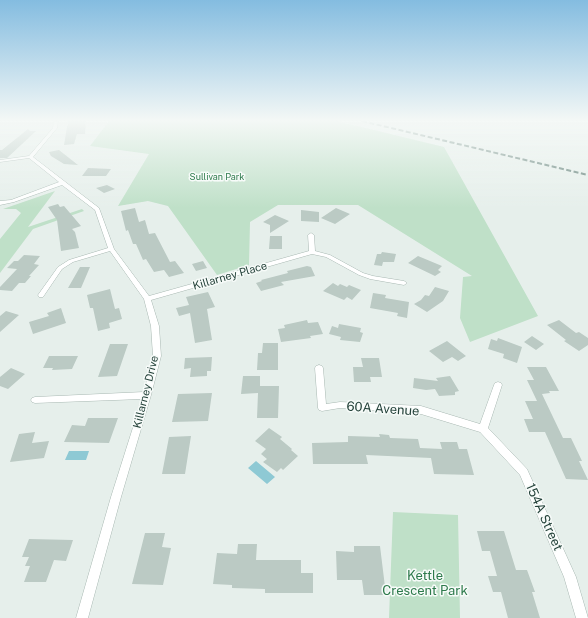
<!DOCTYPE html>
<html>
<head>
<meta charset="utf-8">
<style>
	body { margin:0 }
	canvas { display:block; background:#e6efeb }
</style>
</head>
<body>
<canvas width="588" height="618"></canvas>
<script>
const g = document.querySelector('canvas').getContext('2d');
g.lineJoin = 'round';
function fill(path, color) {
  g.fillStyle = color;
  g.fill(path, 'evenodd');
}
function toPath(rows) {
  const path = new Path2D();
  for (const r of rows) {
    path.moveTo(r[0], r[1]);
    for (let i = 2; i < r.length; i += 2) path.lineTo(r[i], r[i + 1]);
  }
  return path;
}
function strokePath(path, color, width, dash) {
  g.strokeStyle = color;
  g.lineWidth = width;
  g.lineCap = dash ? 'butt' : 'round';
  g.setLineDash(dash || []);
  g.stroke(path);
}
function drawText(font, color, halo, rows, align = 'center') {
  g.font = font + ' "Public Sans",sans-serif';
  g.lineWidth = 3;
  g.setLineDash([]);
  g.textBaseline = 'middle';
  g.strokeStyle = halo;
  g.fillStyle = color;
  for (const [text, x, y, turn = 0] of rows) {
    g.save();
    g.translate(x, y);
    g.rotate((+turn || 0) * Math.PI / 180);
    g.textAlign = isNaN(turn) ? turn : align;
    if (halo) g.strokeText(text, 0, 0);
    g.fillText(text, 0, 0);
    g.restore();
  }
}
const green = toPath([
	[109,121,337,121,444,147,538,316,470,342,460,318,463,277,472,276,358,205,278,205,250,222,249,265,217,275,168,206,148,201,118,206,149,154,90,146],
	[55,191,28,227,82,209,84,211,33,229,0,273,0,239,21,213,16,209,3,209],
	[393,512,458,515,460,618,389,618]
]);
const water = toPath([
	[69,451,89,451,86,460,65,460],
	[256,461,275,477,267,484,248,468]
]);
const building = toPath([
	[68,121,86,121,85,134,77,134,74,144,64,145],
	[28,129,30,131,36,131,7,158,0,158,0,150,2,150],
	[59,150,78,165,64,164,51,156,49,152],
	[88,168,111,169,106,176,82,176],
	[107,185,115,189,104,193,96,188],
	[58,204,60,207,64,206,81,226,72,229,75,232,79,248,61,251,57,220,48,207],
	[135,208,139,222,145,220,149,234,155,233,170,262,175,261,184,273,169,277,164,270,154,272,146,259,143,260,136,244,133,244,128,230,126,231,121,211],
	[336,208,350,214,335,224,321,218],
	[301,210,319,212,319,222,301,221],
	[275,215,289,221,270,233,270,225,263,222],
	[270,236,282,236,282,249,269,249],
	[382,252,396,254,394,262,383,262,382,266,374,265,377,254,381,254],
	[24,255,40,256,34,264,39,265,29,276,31,276,25,283,19,283,12,291,0,290,0,287,17,269,7,268,14,261,18,261],
	[418,256,442,266,438,270,441,272,435,276,408,263],
	[203,261,207,268,196,271,192,264],
	[307,266,311,267,315,276,281,282,284,285,261,291,256,283,262,281,261,280,288,273,287,271],
	[80,267,90,267,81,288,68,288],
	[333,283,338,286,340,284,347,287,349,285,361,290,352,300,347,297,344,300,323,291],
	[435,287,449,291,443,301,427,312,414,304,421,300,425,295,429,296],
	[110,289,115,309,119,308,122,319,109,323,110,328,98,331,93,308,90,308,87,295],
	[208,292,215,307,207,309,212,340,195,343,190,313,179,316,176,308,189,305,186,297],
	[373,293,386,295,385,298,409,302,407,318,397,316,398,313,370,308],
	[61,308,66,323,33,334,29,322,49,316,47,313],
	[6,311,19,315,0,332,0,316],
	[307,320,308,323,318,322,323,334,310,336,311,338,281,342,278,329,285,328,284,325],
	[559,320,576,333,579,332,588,338,588,345,579,351,564,341,566,340,547,325],
	[339,324,361,328,360,332,363,333,360,342,340,340,341,337,329,334,332,326,338,328],
	[532,336,544,344,536,350,524,342],
	[498,338,522,347,517,363,503,358,504,354,488,349,491,339,497,341],
	[447,341,466,356,458,361,452,357,443,362,429,351],
	[263,343,278,343,278,370,257,370,258,353,262,353],
	[110,344,128,344,117,376,98,377],
	[49,356,78,356,72,369,52,370,53,368,43,368],
	[212,357,211,371,207,371,207,376,190,377,191,368,184,369,185,358],
	[361,358,379,358,382,377,370,377,371,382,354,382,353,367,363,367],
	[527,367,546,367,559,391,549,391,550,393,542,394,563,438,571,438,582,461,579,461,588,480,566,479,545,432,529,432,524,419,533,419,525,401,537,401,527,380,534,380],
	[11,368,25,374,8,389,0,386,0,377],
	[243,376,260,376,260,386,279,386,278,418,257,418,258,393,241,394],
	[450,376,459,391,455,392,455,395,439,396,435,389,426,390,413,388,414,378,438,381,436,378],
	[212,393,208,421,172,422,178,394],
	[88,418,118,418,109,443,64,442,72,425,85,426],
	[269,428,282,437,280,439,292,449,291,450,298,456,283,470,281,468,277,472,263,462,267,459,261,454,266,449,255,441],
	[35,432,32,443,49,441,44,458,10,462,19,434],
	[379,434,389,435,390,438,418,439,420,448,442,449,440,442,457,442,459,449,467,449,474,475,434,474,431,458,366,455,368,464,313,464,312,443,348,442,348,436,380,437],
	[191,436,185,474,162,474,169,437],
	[477,531,504,531,516,570,527,570,535,592,532,592,540,618,508,618,501,592,493,592,488,576,497,576,490,551,482,551],
	[145,533,165,533,162,547,171,548,163,585,132,584],
	[29,539,73,540,66,561,54,560,46,582,24,582,30,566,25,566,29,557,22,557],
	[238,544,257,544,256,560,301,560,301,573,313,573,313,593,265,593,265,589,232,588,232,585,213,584,217,553,237,554],
	[354,546,380,546,386,595,364,595,362,580,337,580,336,551,354,552]
]);
const street = toPath([
	[54,121,58,121,57,128,33,157,99,208,114,249,149,296,309,251,308,235,311,233,314,235,315,251,330,255,363,273,373,276,404,281,407,283,404,285,370,279,359,275,326,257,312,254,151,300,159,326,161,356,151,395,121,497,88,618,76,618,111,497,142,399,35,403,32,402,31,400,32,398,35,397,144,392,153,356,151,326,144,299,110,251,73,262,62,269,43,297,39,297,38,295,58,267,69,260,108,248,95,210,62,185,14,202,0,205,0,201,11,200,59,182,29,158,0,162,0,160,29,156,53,128,54,121],
	[319,365,322,366,323,368,326,404,340,402,421,406,480,424,494,385,495,383,498,382,501,383,502,385,488,428,527,469,576,577,588,618,576,618,564,577,520,475,480,432,421,414,340,408,322,411,319,410,318,408,315,368,316,366,319,365]
]);
const rail = toPath([
	[362,121,588,175]
]);
const farParknames = [
	["Sullivan Park",217,177]
];
const streetNames = [
	["Killarney Place",230,276,-16],
	["Killarney Drive",146,392,-76]
];
const nearStreetnames = [
	["60A Avenue",383,409,4],
	["154A Street",544,517,66]
];
const nearParknames = [
	["Kettle",425,576],
	["Crescent Park",425,591]
];
fill(green, '#bfe0c8');
fill(water, '#8ec9d4');
fill(building, '#bbcac4');
strokePath(street, '#a8b8b2', 1);
fill(street, '#fff');
strokePath(rail, '#5f7d75', 2, [5, 2.5]);
const sky = g.createLinearGradient(0, 0, 0, 208);
sky.addColorStop(0, '#84bce0');
sky.addColorStop(0.58, '#f4f8f6');
sky.addColorStop(1, '#f4f8f600');
g.fillStyle = sky;
g.fillRect(0, 0, 588, 208);
drawText('9px', '#2d7a4b', '#f7fbf9', farParknames);
drawText('11px', '#24423a', '#f7fbf9', streetNames);
drawText('13px', '#24423a', '#f7fbf9', nearStreetnames);
drawText('13px', '#2d7a4b', '#f7fbf9', nearParknames);
</script>
</body>
</html>
